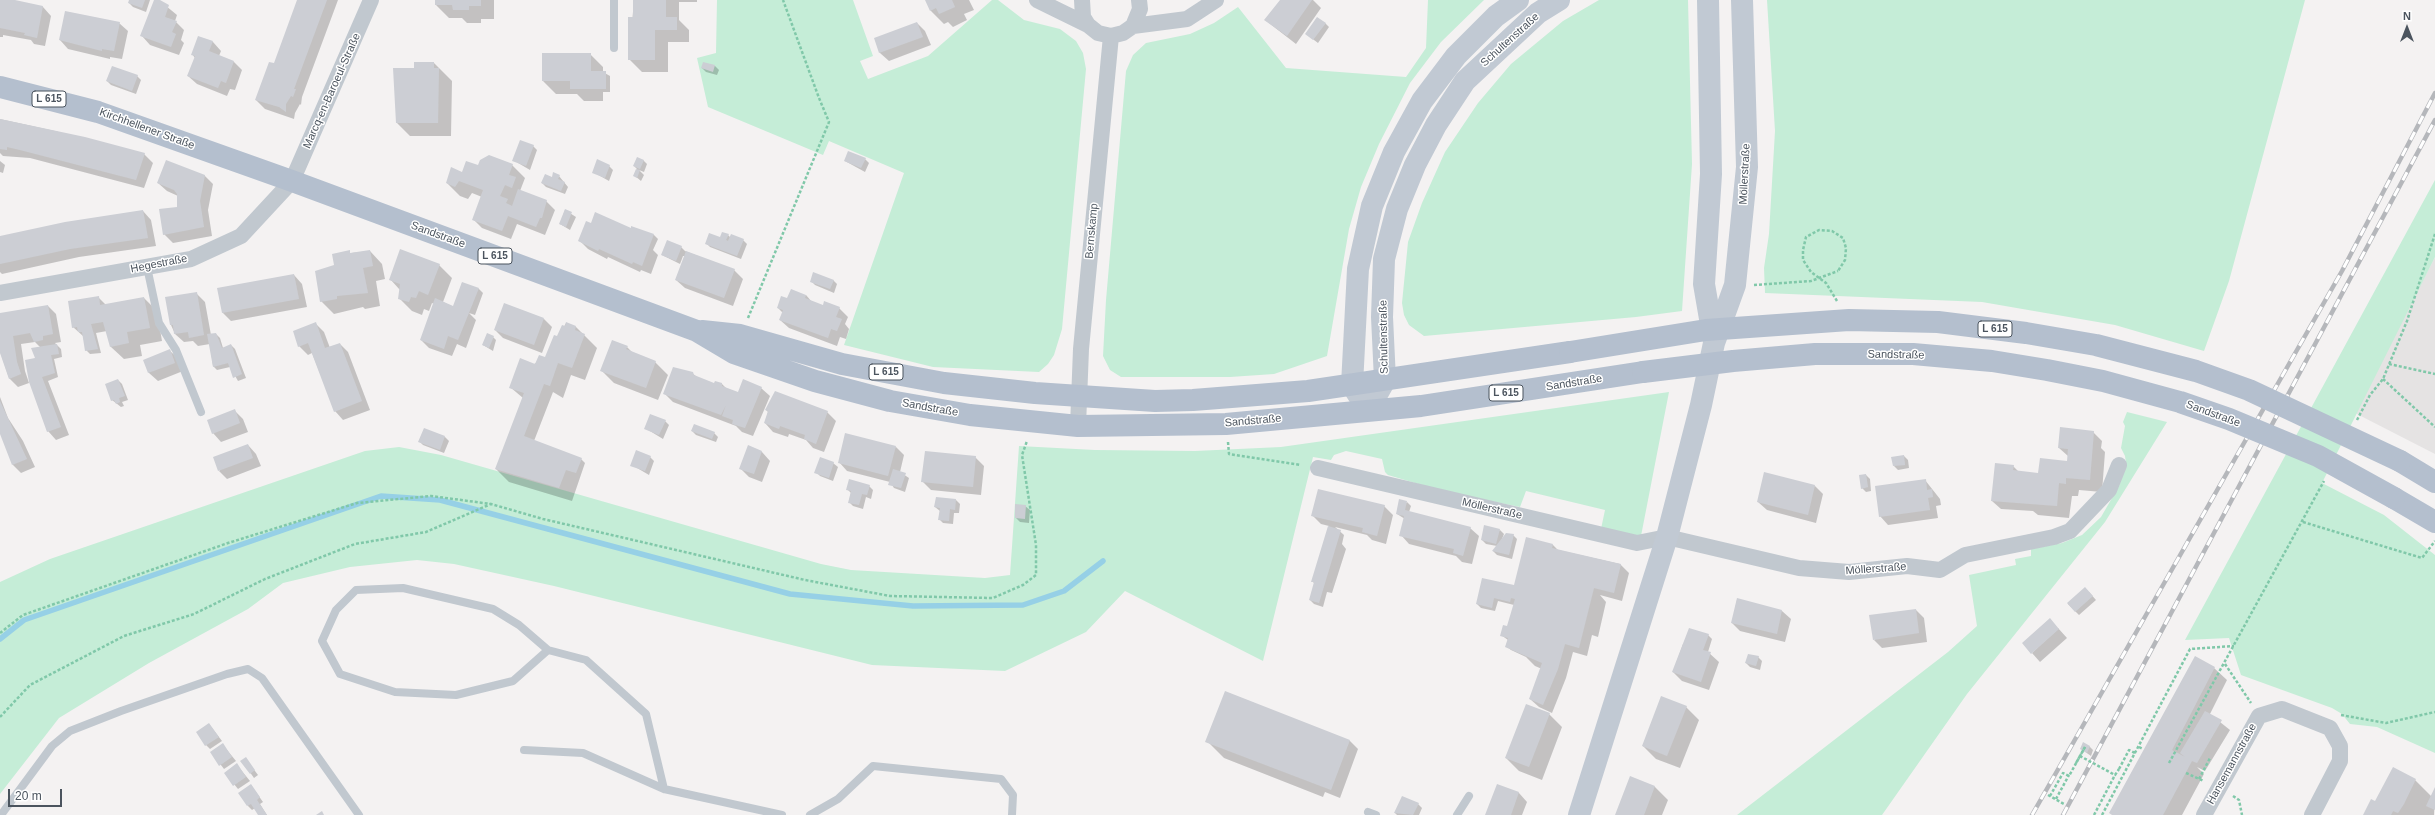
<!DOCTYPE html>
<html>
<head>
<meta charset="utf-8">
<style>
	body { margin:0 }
	#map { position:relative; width:2435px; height:815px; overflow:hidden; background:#f4f2f2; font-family:Arial,sans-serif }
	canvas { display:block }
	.north { position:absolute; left:2387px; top:8px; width:40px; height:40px; -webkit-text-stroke:3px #fff; paint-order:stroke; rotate:0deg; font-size:11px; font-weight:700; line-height:16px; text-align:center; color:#4b545e }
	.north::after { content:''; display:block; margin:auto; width:14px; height:18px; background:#4b545e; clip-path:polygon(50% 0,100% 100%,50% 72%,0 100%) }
	.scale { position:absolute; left:8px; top:789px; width:54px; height:18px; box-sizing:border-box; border:2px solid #4b545e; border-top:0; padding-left:5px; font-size:12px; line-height:14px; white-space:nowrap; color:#4b545e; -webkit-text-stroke:3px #fff; paint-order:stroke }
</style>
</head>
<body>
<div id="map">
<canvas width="2435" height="815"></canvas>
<div class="north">N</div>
<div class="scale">20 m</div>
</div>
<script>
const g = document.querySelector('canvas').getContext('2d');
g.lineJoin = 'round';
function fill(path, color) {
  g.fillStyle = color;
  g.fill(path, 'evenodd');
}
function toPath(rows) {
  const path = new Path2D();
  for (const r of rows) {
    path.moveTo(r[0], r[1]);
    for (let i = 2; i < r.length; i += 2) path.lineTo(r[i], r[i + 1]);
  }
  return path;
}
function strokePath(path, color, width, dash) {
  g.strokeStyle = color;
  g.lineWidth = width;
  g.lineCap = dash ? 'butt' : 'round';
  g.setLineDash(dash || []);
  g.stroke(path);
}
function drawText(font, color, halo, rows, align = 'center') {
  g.font = font + ' Arial,sans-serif';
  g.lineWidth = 3;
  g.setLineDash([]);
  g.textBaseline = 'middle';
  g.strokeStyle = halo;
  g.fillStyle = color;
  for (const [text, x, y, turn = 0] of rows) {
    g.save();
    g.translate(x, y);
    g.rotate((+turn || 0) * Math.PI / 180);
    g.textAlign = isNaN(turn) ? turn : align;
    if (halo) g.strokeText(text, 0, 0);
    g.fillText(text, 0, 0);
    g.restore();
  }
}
const education = toPath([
	[2435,257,2435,454,2355,413]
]);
const green = toPath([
	[717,0,853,0,873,56,860,61,868,79,928,56,992,0,998,0,1024,20,1060,29,1076,41,1083,53,1086,69,1062,329,1054,355,1048,364,1039,372,933,367,844,345,904,173,829,141,823,155,708,107,697,58,716,53],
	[1428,0,1484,0,1441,42,1410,83,1379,144,1361,187,1349,229,1327,356,1274,374,1230,377,1121,377,1110,370,1103,356,1106,300,1126,71,1133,55,1146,43,1190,34,1214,23,1238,7,1286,68,1406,77,1426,48],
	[1599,0,1688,0,1692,164,1682,311,1636,317,1424,336,1409,325,1404,315,1402,303,1408,242,1422,203,1445,152,1478,103,1511,64,1563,21],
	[1767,0,2305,0,2229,281,2204,351,2115,325,1982,302,1765,293,1764,268,1769,234,1775,131],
	[2435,180,2435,257,2322,483,2384,515,2435,555,2435,753,2377,727,2350,724,2342,714,2332,708,2241,675,2229,638,2185,640],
	[1669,392,1641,536,1601,529,1605,510,1526,491,1520,507,1442,491,1388,475,1385,472,1382,459,1346,451,1334,455,1331,460,1313,457,1263,661,1125,591,1086,632,1005,671,872,665,554,586,454,564,417,560,350,567,283,583,248,609,149,663,59,718,0,794,0,582,50,559,365,451,399,447,441,455,821,564,851,570,985,578,1010,575,1019,446,1095,450,1195,451,1281,447],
	[2127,412,2167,422,2105,522,1967,694,1882,815,1737,815,1948,652,1977,626,1969,575,2016,565,2015,559,2031,556,2031,549,2062,543,2082,535,2101,517,2119,486,2126,463,2125,456,2121,448,2125,426,2123,422]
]);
const shadow = toPath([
	[0,0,43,7,51,16,45,46,34,44,31,40,3,35,3,37,0,37],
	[130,0,150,0,146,12,133,7,129,3],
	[298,0,338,0,302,97,301,105,300,104,295,113,294,119,265,109,256,100,274,65],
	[436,0,494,0,494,19,481,19,481,23,467,23,462,18,449,18,436,5],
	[634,0,697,0,697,2,679,2,679,20,689,30,689,42,668,42,668,72,642,72,629,59],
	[926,0,969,0,974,10,964,14,967,20,953,27,948,22,944,24,931,11],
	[1281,0,1313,0,1321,8,1296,44,1265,20],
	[160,1,177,15,175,21,184,30,181,40,184,43,179,55,150,45,142,36],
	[119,23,128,31,122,59,110,57,110,59,68,49,60,40],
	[917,23,925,31,931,45,889,61,880,53,875,39],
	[1325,23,1329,27,1318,43,1306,34],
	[199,37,213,42,221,51,219,56,234,62,242,70,235,90,230,89,227,96,197,84,188,76,195,58,192,54],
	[590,54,603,67,603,72,610,76,610,92,603,92,603,101,584,101,577,94,556,94,543,81],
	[434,63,452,81,451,136,410,136,397,123,415,69],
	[715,66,719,70,717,75,706,72,702,68],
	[137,76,141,80,136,94,111,85,107,81],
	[0,119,55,131,144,154,153,163,144,188,30,158,3,156,0,153],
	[533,146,537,150,530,170,513,160],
	[865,159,869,163,865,172,845,161],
	[643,160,647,164,644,172,639,170,644,175,641,181,635,176,637,169,634,166],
	[0,161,5,165,3,173,0,172],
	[512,165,525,178,520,191,546,201,555,210,545,235,517,224,511,239,482,228,473,219,482,197,472,193,468,199,460,196,447,183,478,166],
	[609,166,613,170,609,181,593,172],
	[204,175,213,184,208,210,212,236,173,243,164,234,178,208,178,196,167,191,158,183],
	[559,176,568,187,565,194,546,187,542,183],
	[565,210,576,217,570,230,560,224],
	[143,211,151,220,156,246,79,257,2,274,0,272,0,237],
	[592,224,654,235,658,239,653,250,658,255,651,274,641,270,640,272,608,257,607,259,588,249,580,241],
	[728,235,731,238,743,240,747,244,741,259,710,247,706,243],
	[681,247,685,251,734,270,743,279,733,306,685,288,676,280,685,256,683,256,680,264,662,255],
	[370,251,382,264,385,279,376,281,380,306,365,309,363,307,334,314,321,301,335,266,333,255],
	[439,265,452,278,443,302,454,307,462,283,479,289,483,293,475,315,469,313,476,320,466,348,457,344,452,356,429,348,421,340,434,304,432,303,429,311,424,309,422,315,412,311,399,298,400,290,390,279],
	[294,275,302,284,307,307,231,321,222,312],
	[833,280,837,284,834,293,815,285,811,281],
	[196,293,205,302,211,335,216,334,220,338,223,348,231,345,235,349,246,378,238,381,230,367,217,370,213,366,210,344,198,346,193,341,184,342,175,334,171,325],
	[806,295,812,302,824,306,839,308,848,317,845,324,849,329,846,339,840,337,837,346,789,328,780,320,783,313,778,308],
	[98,297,106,305,144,298,157,311,162,341,140,345,142,356,124,359,111,347,107,331,96,333,101,353,90,354,86,350,83,336,73,327],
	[48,306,56,314,61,342,55,343,61,349,62,357,54,359,58,377,48,381,69,435,56,440,48,431,36,359,41,348,35,342,21,344,25,371,29,383,18,387,9,378,0,351,0,315],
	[544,319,552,327,542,353,503,338,495,330],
	[566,323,576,327,597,348,585,380,571,375,563,398,553,392,534,441,581,459,585,463,572,501,509,482,496,469,523,398,510,387,534,364,546,358],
	[316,324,324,332,330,348,340,344,348,352,370,410,343,420,335,411,312,353,308,355,299,346],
	[492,336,496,340,493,351,483,345],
	[627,347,633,353,655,362,668,375,658,400,614,383,601,370],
	[170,351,179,359,183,371,158,381,149,373,145,361],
	[692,373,697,377,715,384,715,382,722,384,727,389,738,393,761,388,770,396,753,436,742,432,736,426,673,402,664,393],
	[118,380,122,384,128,400,122,402,124,406,121,407,112,400],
	[0,397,8,418,23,441,35,467,21,473,13,465,0,431],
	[234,410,243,419,248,432,221,442,213,433],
	[766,410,827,412,836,421,824,452,813,448,806,440,789,434,788,437,773,432,765,423,768,412],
	[665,421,669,425,663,439,645,428],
	[692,431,714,433,718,437,716,442,696,435],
	[2093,432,2102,441,2101,448,2105,452,2102,492,2079,490,2078,496,2072,496,2069,518,2038,515,2033,511,2001,509,1992,501,2013,466,2019,472,2039,474,2068,462,2068,456,2059,448],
	[445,437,449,441,444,453,423,445,419,441],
	[248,445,256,454,261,466,227,479,219,471],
	[748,447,762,452,770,461,762,482,749,477,740,468],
	[896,447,904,455,900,472,909,478,905,492,894,488,890,482,847,471,839,462],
	[1904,456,1908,460,1909,468,1898,470,1894,466,1893,458],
	[650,457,654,461,649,475,632,465],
	[975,457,984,466,981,495,931,490,923,482],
	[833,463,838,467,833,481,820,476,816,472],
	[1866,475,1870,479,1871,491,1866,492,1862,488],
	[1925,480,1940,499,1941,505,1936,506,1938,518,1888,525,1880,516],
	[869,486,873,490,871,499,866,497,863,509,853,506,849,502,851,493,847,489],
	[1815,486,1823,494,1816,523,1767,510,1758,502],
	[956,500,960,504,959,513,954,513,953,524,943,523,939,519,940,511,935,507],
	[1407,502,1411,506,1409,512,1470,528,1479,536,1472,564,1462,562,1456,556,1409,544,1401,535,1405,519,1397,514],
	[1025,506,1030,510,1029,523,1020,522,1016,518],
	[1384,506,1393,515,1386,544,1372,540,1367,535,1335,527,1344,535,1342,544,1346,549,1332,593,1327,592,1323,607,1314,604,1310,600,1315,584,1312,581,1329,526,1321,524,1312,515],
	[1500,530,1504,534,1502,539,1513,535,1517,539,1512,559,1497,555,1493,551,1497,546,1486,544,1482,540],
	[1526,539,1553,545,1558,550,1620,564,1629,573,1622,601,1600,595,1606,602,1598,637,1592,635,1587,656,1573,652,1566,678,1552,713,1539,707,1530,699,1542,669,1535,666,1526,657,1511,650,1506,646,1508,640,1501,635,1508,627,1514,605,1498,601,1495,611,1481,608,1477,604,1515,587],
	[2089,592,2096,600,2079,615,2068,604],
	[1737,600,1782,611,1791,619,1785,642,1740,631,1732,623],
	[1916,610,1924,618,1927,642,1882,648,1874,640],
	[2058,628,2067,638,2040,662,2032,653],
	[1708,635,1712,639,1708,652,1719,662,1709,690,1682,681,1673,672,1683,644,1688,646],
	[1758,657,1762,661,1760,670,1750,667,1746,663],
	[2214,668,2227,680,2210,714,2230,730,2205,771,2197,767,2204,774,2182,815,2112,815],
	[1226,692,1350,741,1358,749,1340,798,1325,792,1323,797,1224,758,1207,741],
	[1686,707,1699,720,1680,768,1656,759,1643,746],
	[1549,714,1562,727,1542,780,1519,771,1506,758],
	[209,724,222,741,210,749,206,745],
	[223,745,236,761,224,769,211,752],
	[2089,746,2093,750,2091,756,2081,749],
	[246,759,258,775,254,778,242,761],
	[237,765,250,781,238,789,225,773],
	[1630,778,1655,787,1668,800,1662,815,1616,815],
	[2415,780,2432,797,2435,790,2434,815,2364,815,2376,802],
	[251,785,263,802,260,804,267,815,260,815,255,808,252,810,248,806],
	[1498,785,1519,793,1527,802,1522,815,1486,815],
	[1418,804,1422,808,1419,815,1397,815,1395,813]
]);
const stream = toPath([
	[0,639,24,620,381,496,440,500,790,594,913,606,1023,605,1064,591,1103,561]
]);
const building = toPath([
	[0,0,15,0,43,6,37,38,24,35,25,33,0,28],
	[129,0,145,0,142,8,128,3],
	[154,0,160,0,169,5,165,17,177,21,172,32,176,34,171,47,140,36],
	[297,0,327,0,294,89,296,89,293,97,291,96,286,104,286,112,279,107,255,100,269,62,274,63],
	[435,0,481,0,481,6,469,6,469,10,453,10,452,5,435,5],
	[633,0,666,0,666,17,677,17,677,30,655,30,655,60,628,60,628,17,633,17],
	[925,0,952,0,955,7,939,14,936,8,930,11],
	[1280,0,1312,0,1287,36,1264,20],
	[65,11,120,22,114,51,102,49,102,51,59,40],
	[1317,17,1326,23,1313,40,1305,34],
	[917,22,923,37,879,53,874,38],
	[198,36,213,41,209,51,234,61,226,83,221,81,218,88,187,76,195,56,191,55],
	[542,53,591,53,591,71,606,71,606,89,570,89,570,81,542,81],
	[414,62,434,62,434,68,439,68,438,123,396,123,393,68,414,68],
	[703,62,715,65,713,72,701,68],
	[112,66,138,75,132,91,106,81],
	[0,119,85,137,145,153,136,180,20,150,7,147,7,150,0,149],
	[520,140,534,145,526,166,512,161],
	[848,151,866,158,861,168,844,161],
	[489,155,513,164,509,175,516,177,512,188,505,185,500,196,508,199,506,203,512,206,518,189,547,200,542,218,540,218,536,227,508,216,502,231,472,220,483,190,459,181,455,187,446,183,451,167,462,172,466,161,478,165,480,160],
	[637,157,644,160,640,169,633,166],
	[597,159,610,165,605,178,592,173],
	[166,160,205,175,200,201,204,227,163,235,159,209,177,207,177,194,174,190,157,183],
	[636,169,640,170,637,178,633,176],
	[553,172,560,175,558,179,565,182,561,191,541,183,545,174,552,177],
	[565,209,572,212,566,227,559,224],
	[143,210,148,238,70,249,0,264,0,236,65,222],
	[595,212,631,228,631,226,654,234,642,266,633,262,632,264,599,249,598,251,578,241,586,221,591,223],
	[722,232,729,234,726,240,728,241,731,234,744,239,737,256,705,244,709,233,720,237],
	[667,240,682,246,676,261,661,255],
	[400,249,440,264,428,295,419,291,416,298,411,297,409,302,398,299,400,284,389,280],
	[350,250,350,253,370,250,373,266,363,268,368,293,337,296,337,299,320,302,315,271,334,265,332,254],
	[686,251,735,269,724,298,675,280],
	[813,272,834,280,830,289,810,282],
	[294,274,299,299,222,313,217,288],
	[462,282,479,288,458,340,448,336,444,349,420,340,435,298,453,306],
	[791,289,806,295,805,298,823,305,824,301,840,307,836,317,842,319,837,331,831,329,828,338,779,320,783,310,777,308,781,296,787,298],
	[197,292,204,335,189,338,188,332,174,334,173,325,170,325,165,297],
	[99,296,100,305,144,297,150,328,127,332,129,343,110,347,103,322,91,324,98,349,85,351,82,332,78,332,77,327,72,328,68,301],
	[504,303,544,318,534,345,494,330],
	[48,305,53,334,43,336,43,340,34,342,30,333,13,336,17,362,21,374,9,379,0,353,0,313],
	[316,322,325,348,340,343,362,401,334,412,308,343,298,347,293,331],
	[566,322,576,326,575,330,585,334,572,368,558,363,550,386,544,384,524,436,582,458,576,473,566,470,559,488,495,469,524,393,509,388,520,358,535,364,539,355,545,357,554,335,557,336,562,325,565,326],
	[216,333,222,348,231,344,242,374,233,378,228,363,213,367,207,334],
	[487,333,494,336,489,348,482,345],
	[612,340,628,346,626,349,656,361,646,388,600,371],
	[57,344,59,354,51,355,55,373,42,377,61,427,47,432,29,382,25,360,35,358,31,348],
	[170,349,175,363,148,373,143,360],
	[673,367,693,372,694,375,714,383,715,381,722,383,722,386,738,392,743,379,762,387,745,428,732,424,733,420,722,416,726,405,721,415,663,394],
	[118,379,125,396,119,398,120,402,116,404,114,400,111,401,105,384],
	[775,391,828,411,816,444,804,439,805,435,780,426,779,429,764,423,768,411,765,410],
	[0,401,27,459,12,465,0,434],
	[235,409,240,423,212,434,207,420],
	[650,414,666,420,659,435,644,429],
	[694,424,715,432,712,439,691,431],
	[2060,427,2094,431,2090,480,2066,478,2066,484,2059,483,2057,506,1991,501,1995,463,2014,465,2013,470,2038,473,2040,458,2067,461,2068,449,2058,448],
	[424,428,445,436,440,450,418,442],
	[845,433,896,446,888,476,838,463],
	[248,444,253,458,218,471,213,457],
	[748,445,762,451,754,474,739,469],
	[636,450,651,456,645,471,630,466],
	[925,451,976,456,973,487,921,482],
	[1904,455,1905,465,1893,466,1891,457],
	[820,457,834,462,829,478,814,473],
	[893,469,906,473,901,488,888,485],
	[1764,472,1815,485,1808,515,1757,502],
	[1866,474,1868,487,1861,489,1859,475],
	[849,479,870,485,867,495,862,494,859,505,848,503,851,491,846,490],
	[1926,479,1927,490,1932,489,1933,497,1928,498,1930,510,1879,517,1875,486],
	[1318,489,1385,505,1377,536,1362,532,1363,528,1311,516],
	[936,497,956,499,955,510,950,509,949,521,938,520,940,508,934,507],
	[1399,499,1407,501,1405,510,1471,527,1463,556,1453,553,1454,549,1399,536,1404,516,1396,514],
	[1015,504,1026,505,1025,519,1015,518],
	[1484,525,1500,529,1496,544,1481,540],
	[1328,526,1341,530,1319,603,1309,600,1314,582,1311,582],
	[1506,533,1514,534,1509,555,1492,551],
	[1526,537,1553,544,1552,548,1621,564,1614,593,1594,588,1579,648,1565,644,1558,669,1543,705,1529,699,1542,663,1505,647,1508,638,1500,636,1503,625,1507,626,1515,599,1511,598,1510,602,1494,598,1492,608,1476,604,1482,578,1514,585],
	[2085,587,2093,596,2075,612,2067,603],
	[1737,598,1782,610,1777,634,1731,623],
	[1916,609,1919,633,1873,640,1869,615],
	[2050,618,2059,629,2031,654,2022,643],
	[1689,628,1709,634,1703,650,1711,652,1701,682,1672,672],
	[1748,654,1759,656,1756,666,1745,663],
	[2195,656,2215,667,2172,750,2185,757,2180,753,2205,711,2222,720,2197,763,2192,761,2163,815,2112,815,2109,813],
	[1225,691,1350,740,1331,790,1205,742],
	[1661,696,1687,706,1667,756,1642,746],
	[1526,704,1550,713,1529,767,1505,758],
	[209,723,219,737,205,746,196,732],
	[2083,742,2090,746,2087,753,2080,749],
	[223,743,232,757,219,766,210,752],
	[246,757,255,770,250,774,240,761],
	[237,763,246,777,233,786,224,773],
	[2393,767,2416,779,2404,804,2398,813,2393,811,2391,815,2363,815,2371,799,2375,801],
	[1630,776,1655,786,1644,815,1615,815],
	[251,784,260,797,257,800,267,815,258,815,251,804,247,806,238,793],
	[1497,784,1519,792,1511,815,1485,815],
	[2435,787,2435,810,2426,806],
	[1402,796,1419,803,1413,815,1394,813],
	[322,811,324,815,316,815]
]);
const path = toPath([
	[1754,285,1811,281,1838,271],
	[748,318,829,122,819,98,783,0],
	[2389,364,2435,374],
	[2383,379,2435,427],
	[2357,420,2370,395,2383,379,2407,321,2435,234],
	[1228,442,1229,454,1301,465],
	[2303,522,2422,558,2435,541],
	[0,633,23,615,228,543,357,503,431,496,491,504,543,519,805,580,890,596,993,598,1023,585,1036,575,1036,545,1022,455,1027,441],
	[2225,664,2251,703],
	[2341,715,2386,723,2435,712],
	[0,717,30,685,124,636,194,614,265,579,355,544,426,532,491,504],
	[2139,747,2143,749],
	[2169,763,2324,481],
	[2119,769,2129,750,2135,753],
	[2186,773,2204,781],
	[2199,779,2210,758],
	[2048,795,2064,804],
	[2050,796,2063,773,2069,776,2085,747],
	[2233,796,2239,800,2242,815],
	[2056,799,2069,775],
	[2094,815,2115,775],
	[2102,815,2190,649,2234,646]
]);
const lane = toPath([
	[614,0,614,48],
	[147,267,159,323,176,350,201,412],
	[548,650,513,681,456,695,395,692,340,674,322,641,336,610,356,590,403,588,493,609,519,625,548,650,586,660,646,714,664,789,782,815],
	[524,750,583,753,664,789],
	[1368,812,1376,815],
	[1,815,52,746,70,731,121,711,227,674,248,669,262,678,359,815],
	[810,815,838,799,873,766,1001,779,1013,795,1012,815],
	[1457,815,1469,796]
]);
const street = toPath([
	[1037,0,1088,25,1098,33,1111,36,1123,33,1133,26,1140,9,1139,0],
	[1082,0,1083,17,1088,25],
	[1133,26,1187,19,1216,0],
	[0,293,191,259,241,236,292,181,371,0],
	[1078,426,1081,349,1111,36],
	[1318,468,1637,543,1667,537,1799,568,1849,572,1907,566,1940,570,1965,555,2054,537,2070,531,2109,490,2119,465],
	[2204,815,2259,716,2282,709,2330,728,2340,746,2340,761,2312,815]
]);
const secondary = toPath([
	[1518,0,1496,16,1456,56,1422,101,1394,152,1372,206,1358,269,1352,385,1368,410,1385,380,1382,317,1384,259,1397,209,1415,165,1436,125,1465,81,1538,13,1559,0],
	[1708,0,1711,174,1704,284,1714,342],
	[1579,815,1667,537,1701,405,1714,343,1735,285,1747,167,1742,0]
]);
const primary = toPath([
	[0,87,98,112,292,181,697,331,734,353,815,381,890,401,970,415,1078,426,1226,424,1421,406,1643,372],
	[702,331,740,335,842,364,944,383,1035,393,1155,401,1193,400,1308,391,1570,352],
	[2400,461,2435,482],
	[2394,498,2435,522]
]);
const rail = toPath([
	[2032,815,2342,271,2435,93],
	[2063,815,2435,120]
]);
const pathBridge = toPath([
	[1837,301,1826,283,1811,272,1803,260,1803,250,1806,237,1819,230,1832,231,1843,238,1846,248,1845,260,1838,271],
	[2085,747,2080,756,2115,775,2119,769],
	[2076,763,2080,756]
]);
const primaryBridge = toPath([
	[1570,352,1706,330,1849,320,1938,322,2026,333,2096,345,2196,371,2249,390,2400,461],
	[1643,372,1733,361,1815,354,1913,354,1992,361,2047,370,2103,381,2180,402,2229,419,2318,456,2394,498]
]);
const shields = [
	[49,99,34],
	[495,256,34],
	[1995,329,34],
	[886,372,34],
	[1506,393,34]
];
const shieldNames = [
	["L 615",49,99],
	["L 615",495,256],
	["L 615",1995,329],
	["L 615",886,372],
	["L 615",1506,393]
];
const streetNames = [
	["Schultenstraße",1510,40,-42],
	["Marcq-en-Baroeul-Straße",332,91,-66],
	["Kirchhellener Straße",147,129,20],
	["Möllerstraße",1745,174,-87],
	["Bernskamp",1092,231,-85],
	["Sandstraße",438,235,20],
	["Hegestraße",159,264,-11],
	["Schultenstraße",1384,337,-91],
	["Sandstraße",1896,355,1],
	["Sandstraße",1574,383,-9],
	["Sandstraße",930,408,10],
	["Sandstraße",2213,414,20],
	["Sandstraße",1253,421,-5],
	["Möllerstraße",1492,509,13],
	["Möllerstraße",1876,569,-4],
	["Hansemannstraße",2232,764,-61]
];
fill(education, '#e5e3e3');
fill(green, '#c5edd7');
fill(shadow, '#0003');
strokePath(stream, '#96d0e6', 5.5);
fill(building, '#ccced4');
strokePath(path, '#80c8a9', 2.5, [3, 2]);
strokePath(lane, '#c1c8cf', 8);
strokePath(street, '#c1c8cf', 16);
strokePath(secondary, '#c1c9d3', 22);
strokePath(primary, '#b4bfce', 22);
strokePath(rail, '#b5b7bb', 4.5);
strokePath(rail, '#fff', 3, [9]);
strokePath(pathBridge, '#80c8a9', 2.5, [3, 2]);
strokePath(primaryBridge, '#b4bfce', 22);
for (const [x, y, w] of shields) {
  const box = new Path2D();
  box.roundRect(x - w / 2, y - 8, w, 16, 3);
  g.fillStyle = '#fff';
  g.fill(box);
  strokePath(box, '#4b545e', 1);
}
drawText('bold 10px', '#4b545e', null, shieldNames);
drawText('11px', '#4b545e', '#fff', streetNames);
</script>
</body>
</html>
